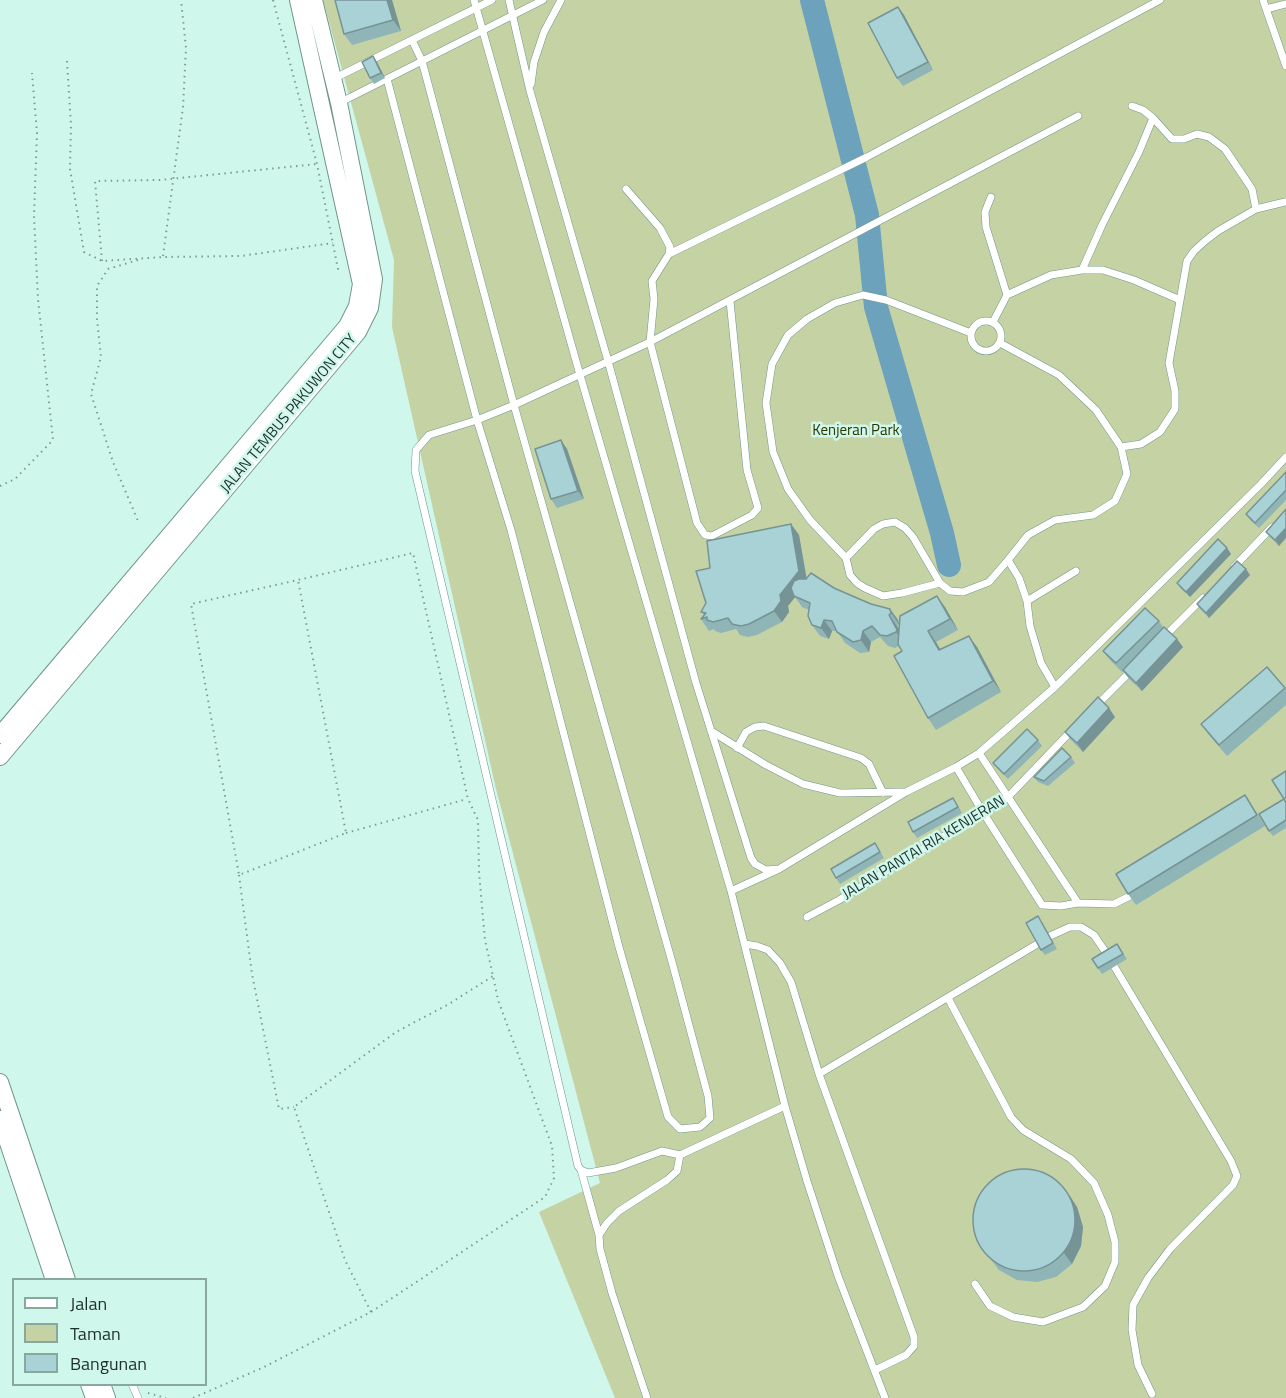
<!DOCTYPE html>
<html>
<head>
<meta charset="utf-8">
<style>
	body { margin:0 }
	#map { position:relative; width:1286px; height:1398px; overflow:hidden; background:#cff7eb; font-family:"Titillium Web",sans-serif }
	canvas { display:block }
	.legend { position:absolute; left:12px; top:1278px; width:195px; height:108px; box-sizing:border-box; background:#cff7eb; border:2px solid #88a79d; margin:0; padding:8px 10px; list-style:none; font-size:18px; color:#1e2e29 }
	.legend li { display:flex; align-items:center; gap:12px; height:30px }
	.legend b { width:30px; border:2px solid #88a79d }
</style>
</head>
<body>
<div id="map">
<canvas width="1286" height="1398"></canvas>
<ul class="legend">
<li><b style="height:8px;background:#fff"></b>Jalan</li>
<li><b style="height:16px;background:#c5d3a4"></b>Taman</li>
<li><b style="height:16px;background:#a8d2d5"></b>Bangunan</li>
</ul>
</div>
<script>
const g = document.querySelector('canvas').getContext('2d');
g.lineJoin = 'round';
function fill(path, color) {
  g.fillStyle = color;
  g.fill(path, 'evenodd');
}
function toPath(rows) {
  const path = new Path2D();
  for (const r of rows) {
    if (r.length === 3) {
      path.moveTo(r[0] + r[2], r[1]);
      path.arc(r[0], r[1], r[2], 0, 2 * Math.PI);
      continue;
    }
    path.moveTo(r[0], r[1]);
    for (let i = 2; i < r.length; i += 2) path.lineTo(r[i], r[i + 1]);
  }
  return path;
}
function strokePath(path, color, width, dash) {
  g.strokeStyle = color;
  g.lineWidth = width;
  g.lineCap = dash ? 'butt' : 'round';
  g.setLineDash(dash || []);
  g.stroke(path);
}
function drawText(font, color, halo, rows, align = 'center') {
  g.font = font + ' "Titillium Web",sans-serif';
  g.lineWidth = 5;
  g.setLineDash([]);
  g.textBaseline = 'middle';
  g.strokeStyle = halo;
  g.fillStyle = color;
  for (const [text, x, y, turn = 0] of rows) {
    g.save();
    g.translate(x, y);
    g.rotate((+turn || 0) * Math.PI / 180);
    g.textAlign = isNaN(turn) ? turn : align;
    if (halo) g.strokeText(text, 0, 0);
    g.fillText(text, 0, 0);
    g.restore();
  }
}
const green = toPath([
	[323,0,1286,0,1286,1398,615,1398,539,1212,600,1183,496,789,392,327,394,260]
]);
const river = toPath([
	[812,0,867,215,876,307,942,533,949,565]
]);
const path = toPath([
	[273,0,317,164,339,274],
	[67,61,71,125,70,169,84,252,102,261,163,257,241,256,333,243],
	[163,256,183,107,186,48,181,0],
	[138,260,108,269,97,286,97,319,101,357,91,394,113,462,138,521],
	[102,261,95,181,160,180,317,164],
	[0,486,15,479,53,440,38,299,34,216,37,133,32,73],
	[346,833,467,799],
	[239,875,252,974,279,1109,294,1107],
	[371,1312,345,1260,294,1107,396,1032,449,1004,493,976],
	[148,1393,166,1398],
	[193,1398,262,1368,371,1312,545,1197,554,1178,552,1146,498,1000,493,976,485,940,479,872,478,820,468,799,413,553,298,580,191,604,239,875,346,833,298,580]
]);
const service = toPath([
	[474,0,580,375,731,891,785,1106,807,1181,838,1276,885,1398],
	[509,0,530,91,608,361,696,683,751,858,755,864,766,870,779,869],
	[1263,0,1286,66],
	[1266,9,1286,4],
	[333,79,492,0],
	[387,79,477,420,511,530,619,947,668,1117,680,1129,700,1127,710,1118,708,1096,672,962,514,405,422,61,412,40],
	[531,84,534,62,544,32,561,0],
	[339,103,543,0],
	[1132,106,1143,110,1153,118,1172,139,1184,139,1197,134,1209,137,1225,149,1252,189,1256,209,1285,202],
	[626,189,660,228,670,247,669,254,652,281,654,299,650,342,697,523,705,535,712,536,752,515,758,508,747,470,730,301],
	[991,197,985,212,986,227,1007,295],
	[669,254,867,157,1160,0],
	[1082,270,1103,270,1134,280,1180,300],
	[986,336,15],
	[993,322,1007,295,1051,275,1082,270,1102,225,1139,152,1153,118],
	[971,333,886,300,863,295,835,303,807,319,788,335,772,364,766,403,773,452,788,489,810,520,846,558,850,575,857,583,865,588,883,596,902,593,940,583,950,591,963,592,989,582,1008,560],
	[1000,343,1059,375,1096,410,1121,447],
	[846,558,874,529,883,524,895,522,905,528,913,537,940,583],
	[1234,567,1272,527],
	[1027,601,1076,571],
	[1164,637,1203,598],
	[1055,687,1041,663,1030,626,1027,601,1019,578,1008,560,1028,535,1055,520,1093,515,1115,501,1127,474,1121,447,1141,444,1160,432,1175,409,1175,391,1169,363,1187,261,1194,251,1205,241,1218,231,1256,209],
	[1097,705,1131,671],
	[711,731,766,765,803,784,840,793,903,792],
	[737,748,746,732,755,727,764,726,861,758,869,764,883,793],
	[979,753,1078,903],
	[956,767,984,814,1042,905,1061,906,1078,903,1114,904,1130,896],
	[731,891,779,869,906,792,956,767,979,753,1055,687,1261,484,1286,457],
	[807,917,839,900,1008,797,1072,730],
	[1050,936,1070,927,1081,927,1094,935,1109,957],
	[745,944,757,946,768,950,780,963,791,982,819,1074,914,1337,914,1346,906,1355,875,1370],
	[1114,966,1231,1161,1237,1176,1233,1185,1170,1249,1148,1278,1133,1305,1132,1330,1138,1365,1152,1394],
	[948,998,1011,1117,1023,1130,1071,1159,1094,1183,1108,1215,1115,1242,1115,1262,1105,1286,1083,1307,1043,1322,1013,1317,990,1306,975,1284],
	[819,1074,1039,943],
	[785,1106,680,1155,662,1151,616,1168,588,1173,581,1170,578,1166,415,471,416,450,429,435,477,420,514,405,650,342,1078,116],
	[581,1170,599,1235],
	[132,1384,138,1398],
	[647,1398,612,1293,600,1249,599,1235,607,1223,619,1211,667,1180,677,1171,680,1155]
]);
const tertiary = toPath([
	[0,735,347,326,357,306,361,284,298,0],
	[0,757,358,332,370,308,374,279,339,103,314,0],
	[0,1082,67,1280],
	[0,1119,54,1280],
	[89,1384,94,1398],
	[102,1384,107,1398]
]);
const wall = toPath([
	[392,0,401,31,352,45,344,34],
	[898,7,904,15,933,70,903,86,897,78],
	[373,56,377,62,385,78,374,84,370,78],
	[567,449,584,499,557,508,551,499],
	[1286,472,1286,500,1259,528,1250,520,1246,514],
	[1286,509,1279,546,1270,537,1266,532],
	[791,524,799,535,807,579,834,588,871,604,890,609,898,620,899,624,897,626,899,630,945,607,958,630,936,642,940,649,977,647,1001,692,936,730,928,718,902,651,899,646,895,648,888,646,880,637,871,642,869,652,860,653,845,643,837,631,832,631,829,639,820,636,812,625,809,610,802,607,795,597,788,606,789,612,782,622,757,635,748,637,740,635,736,629,721,633,715,631,714,629,709,631,701,619,704,615,701,612,706,603,710,568],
	[1227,548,1231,554,1190,597,1181,589,1177,583],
	[1250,575,1209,618,1201,610,1197,604],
	[1159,621,1163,627,1183,647,1142,691,1129,679,1123,671,1122,672,1109,659,1103,651],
	[1267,667,1286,689,1286,705,1227,756,1209,735,1201,724],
	[1115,717,1083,752,1071,740,1065,732],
	[1038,740,1042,746,1008,779,997,768,993,763],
	[1071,757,1075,763,1048,786,1038,782,1034,777],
	[957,803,962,813,917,838,913,832],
	[1286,803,1286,828,1273,836,1269,831],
	[1253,807,1265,826,1136,905,1128,894],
	[875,843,884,858,840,884,836,878],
	[1042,922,1057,949,1045,955,1041,950],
	[1117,944,1127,959,1102,974,1098,968],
	[1077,1207,1083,1227,1081,1246,1072,1264,1056,1277,1037,1282,1017,1280,999,1270,979,1244]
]);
const shadedWall = toPath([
	[387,0,392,0,401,31,393,20],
	[898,7,904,15,933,70,928,62],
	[373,56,377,62,385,78,381,73],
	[561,440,567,449,584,499,578,491],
	[791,524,799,535,807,582,788,606,789,612,782,622,774,611,780,595],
	[1286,528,1286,538,1279,546,1275,540],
	[1227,548,1231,554,1190,597,1186,592],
	[1246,569,1250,575,1209,618,1206,613],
	[937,596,945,607,958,630,950,619],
	[890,609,898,620,899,624,891,613],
	[889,615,897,626,905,641,904,643,896,632],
	[824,620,832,631,829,639,821,628],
	[863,631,871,642,869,652,861,640],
	[928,631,936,642,947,661,939,650],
	[969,636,977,647,1001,692,993,681],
	[1177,639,1183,647,1142,691,1136,683],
	[1109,708,1115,717,1083,752,1077,743],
	[1070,1196,1077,1207,1083,1227,1081,1246,1072,1264,1064,1253]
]);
const building = toPath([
	[335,0,387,0,393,20,344,34,335,0],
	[898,7,928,62,897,78,868,23,898,7],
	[373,56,381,73,370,78,362,62,373,56],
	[561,440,578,491,551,499,535,449,561,440],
	[1286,472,1286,490,1255,523,1246,514,1286,472],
	[1286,509,1286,528,1275,540,1266,532,1286,509],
	[791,524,799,571,780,595,781,601,774,611,749,624,741,626,732,624,728,618,713,622,707,620,707,617,701,619,706,613,701,612,706,603,696,571,710,568,707,541,791,524],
	[1218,539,1227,548,1186,592,1177,583,1218,539],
	[1237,561,1246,569,1206,613,1197,604,1237,561],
	[811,573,834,588,850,595,871,604,890,609,891,613,889,615,897,630,896,632,887,636,880,635,872,626,863,631,861,640,853,642,837,632,832,621,824,620,821,628,812,625,808,616,810,603,794,596,791,588,794,581,799,579,806,579,811,573],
	[937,596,950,619,928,631,939,650,969,636,993,681,928,718,894,656,902,651,898,644,900,616,937,596],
	[1145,608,1159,621,1116,663,1103,651,1145,608],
	[1164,627,1177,639,1136,683,1123,670,1164,627],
	[1267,667,1285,688,1219,745,1201,724,1267,667],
	[1098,697,1109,708,1077,743,1065,732,1098,697],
	[1027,729,1038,740,1004,774,993,763,1027,729],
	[1062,748,1071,757,1044,781,1034,777,1062,748],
	[1286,771,1286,797,1284,799,1272,780,1286,771],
	[1245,795,1257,815,1128,894,1116,874,1245,795],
	[953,798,958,807,913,832,908,822,953,798],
	[1284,799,1286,803,1286,820,1269,831,1259,814,1284,799],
	[875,843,880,852,836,878,831,869,875,843],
	[1038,916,1053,943,1041,950,1026,923,1038,916],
	[1117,944,1123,954,1098,968,1092,959,1117,944],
	[1024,1220,51]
]);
const streetNames = [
	["JALAN TEMBUS PAKUWON CITY",289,414,-50],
	["JALAN PANTAI RIA KENJERAN",924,848,-31]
];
const parkNames = [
	["Kenjeran Park",856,431]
];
fill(green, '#c5d3a4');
strokePath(river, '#6ca2bb', 24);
strokePath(service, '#71968b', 8);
strokePath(tertiary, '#71968b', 18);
strokePath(path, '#7e9c93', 2, [1.5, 4.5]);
strokePath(service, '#fff', 7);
strokePath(tertiary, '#fff', 16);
fill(wall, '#90b5b7');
fill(shadedWall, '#769395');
fill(building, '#a8d2d5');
strokePath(building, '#769395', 1.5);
drawText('15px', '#1e2e29', '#cff7eb', streetNames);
drawText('15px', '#2d3800', '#cff7eb', parkNames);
</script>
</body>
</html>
